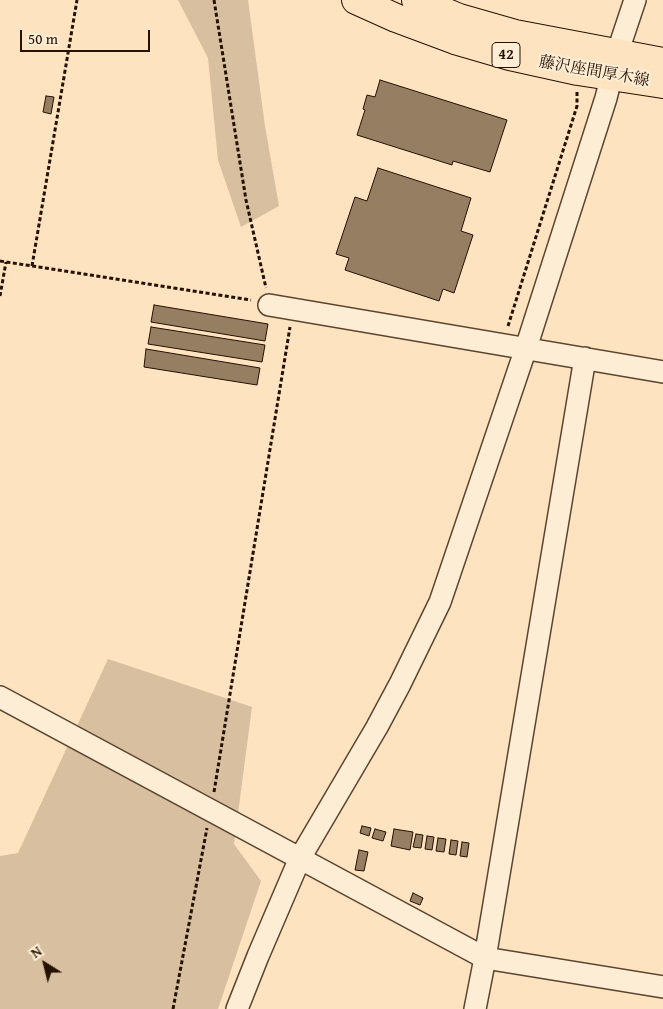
<!DOCTYPE html>
<html>
<head>
<meta charset="utf-8">
<style>
	body { margin:0 }
	#map { position:relative; width:663px; height:1009px; overflow:hidden; background:#fde3bf; font-family:"Gentium Book Plus",serif }
	canvas { display:block }
	.north { position:absolute; left:20px; top:939px; width:50px; height:50px; -webkit-text-stroke:4px #feedd5; paint-order:stroke; rotate:324deg; font-size:14px; font-weight:700; line-height:20px; text-align:center; color:#261000 }
	.north::after { content:''; display:block; margin:auto; width:18px; height:22px; background:#261000; clip-path:polygon(50% 0,100% 100%,50% 72%,0 100%) }
	.scale { position:absolute; left:20px; top:30px; width:130px; height:22px; box-sizing:border-box; border:2px solid #261000; border-top:0; padding-left:6px; font-size:15px; line-height:18px; white-space:nowrap; color:#261000; -webkit-text-stroke:4px #feedd5; paint-order:stroke }
</style>
</head>
<body>
<div id="map">
<canvas width="663" height="1009"></canvas>
<div class="north">N</div>
<div class="scale">50 m</div>
</div>
<script>
const g = document.querySelector('canvas').getContext('2d');
g.lineJoin = 'round';
function fill(path, color) {
  g.fillStyle = color;
  g.fill(path, 'evenodd');
}
function toPath(rows) {
  const path = new Path2D();
  for (const r of rows) {
    path.moveTo(r[0], r[1]);
    for (let i = 2; i < r.length; i += 2) path.lineTo(r[i], r[i + 1]);
  }
  return path;
}
function strokePath(path, color, width, dash) {
  g.strokeStyle = color;
  g.lineWidth = width;
  g.lineCap = dash ? 'butt' : 'round';
  g.setLineDash(dash || []);
  g.stroke(path);
}
function drawText(font, color, halo, rows, align = 'center') {
  g.font = font + ' "Gentium Book Plus","Noto Serif JP",serif';
  g.lineWidth = 4;
  g.setLineDash([]);
  g.textBaseline = 'middle';
  g.strokeStyle = halo;
  g.fillStyle = color;
  for (const [text, x, y, turn = 0] of rows) {
    g.save();
    g.translate(x, y);
    g.rotate((+turn || 0) * Math.PI / 180);
    g.textAlign = isNaN(turn) ? turn : align;
    if (halo) g.strokeText(text, 0, 0);
    g.fillText(text, 0, 0);
    g.restore();
  }
}
const green = toPath([
	[178,0,248,0,265,126,279,206,241,227,218,160,208,58],
	[108,659,252,707,234,844,261,881,218,1009,0,1009,0,856,18,853]
]);
const building = toPath([
	[380,80,507,120,490,172,453,161,452,165,357,135,365,110,363,109,367,95,375,97,380,80],
	[46,96,54,97,51,114,43,112,46,96],
	[378,168,471,198,461,231,473,235,454,293,443,289,439,301,345,270,349,258,336,254,355,197,367,201,378,168],
	[154,305,268,324,265,341,151,322,154,305],
	[151,327,265,345,262,362,148,344,151,327],
	[146,349,260,368,257,385,144,367,146,349],
	[362,826,371,828,369,836,360,833,362,826],
	[375,829,386,832,383,841,372,838,375,829],
	[394,829,413,832,410,850,391,846,394,829],
	[416,834,423,835,421,848,413,847,416,834],
	[427,836,434,837,432,850,425,849,427,836],
	[438,838,446,839,444,852,436,851,438,838],
	[451,840,458,841,456,855,449,854,451,840],
	[462,842,469,843,467,857,460,856,462,842],
	[359,850,368,852,364,871,355,870,359,850],
	[413,893,423,898,420,905,410,901,413,893]
]);
const path = toPath([
	[214,0,246,200,266,288],
	[0,261,251,300],
	[32,266,77,0],
	[0,296,6,262],
	[508,326,577,106,577,92],
	[214,792,290,327],
	[173,1009,207,828]
]);
const minor = toPath([
	[269,305,663,372],
	[0,697,485,958,663,987],
	[237,1009,258,956,300,858,377,727,400,684,440,602,526,348,606,98,617,54,635,0],
	[475,1009,485,958,585,358]
]);
const major = toPath([
	[356,0,396,18,455,40,510,56,578,71,663,84],
	[416,0,459,18,515,34,663,62]
]);
const shields = [
	[506,55,28]
];
const shieldNames = [
	["42",506,55]
];
const streetNames = [
	["藤沢座間厚木線",594,72,10]
];
fill(green, '#d8bf9f');
fill(building, '#967e63');
strokePath(building, '#261000', 1);
strokePath(minor, '#5c4530', 24);
strokePath(major, '#261000', 30);
strokePath(path, '#261000', 3, [4, 2.5]);
strokePath(minor, '#feedd5', 21);
strokePath(major, '#fde3bf', 28);
for (const [x, y, w] of shields) {
  const box = new Path2D();
  box.roundRect(x - w / 2, y - 12.5, w, 25, 4);
  g.fillStyle = '#feedd5';
  g.fill(box);
  strokePath(box, '#261000', 1);
}
drawText('bold 15px', '#261000', null, shieldNames);
drawText('16px', '#261000', '#feedd5', streetNames);
</script>
</body>
</html>
